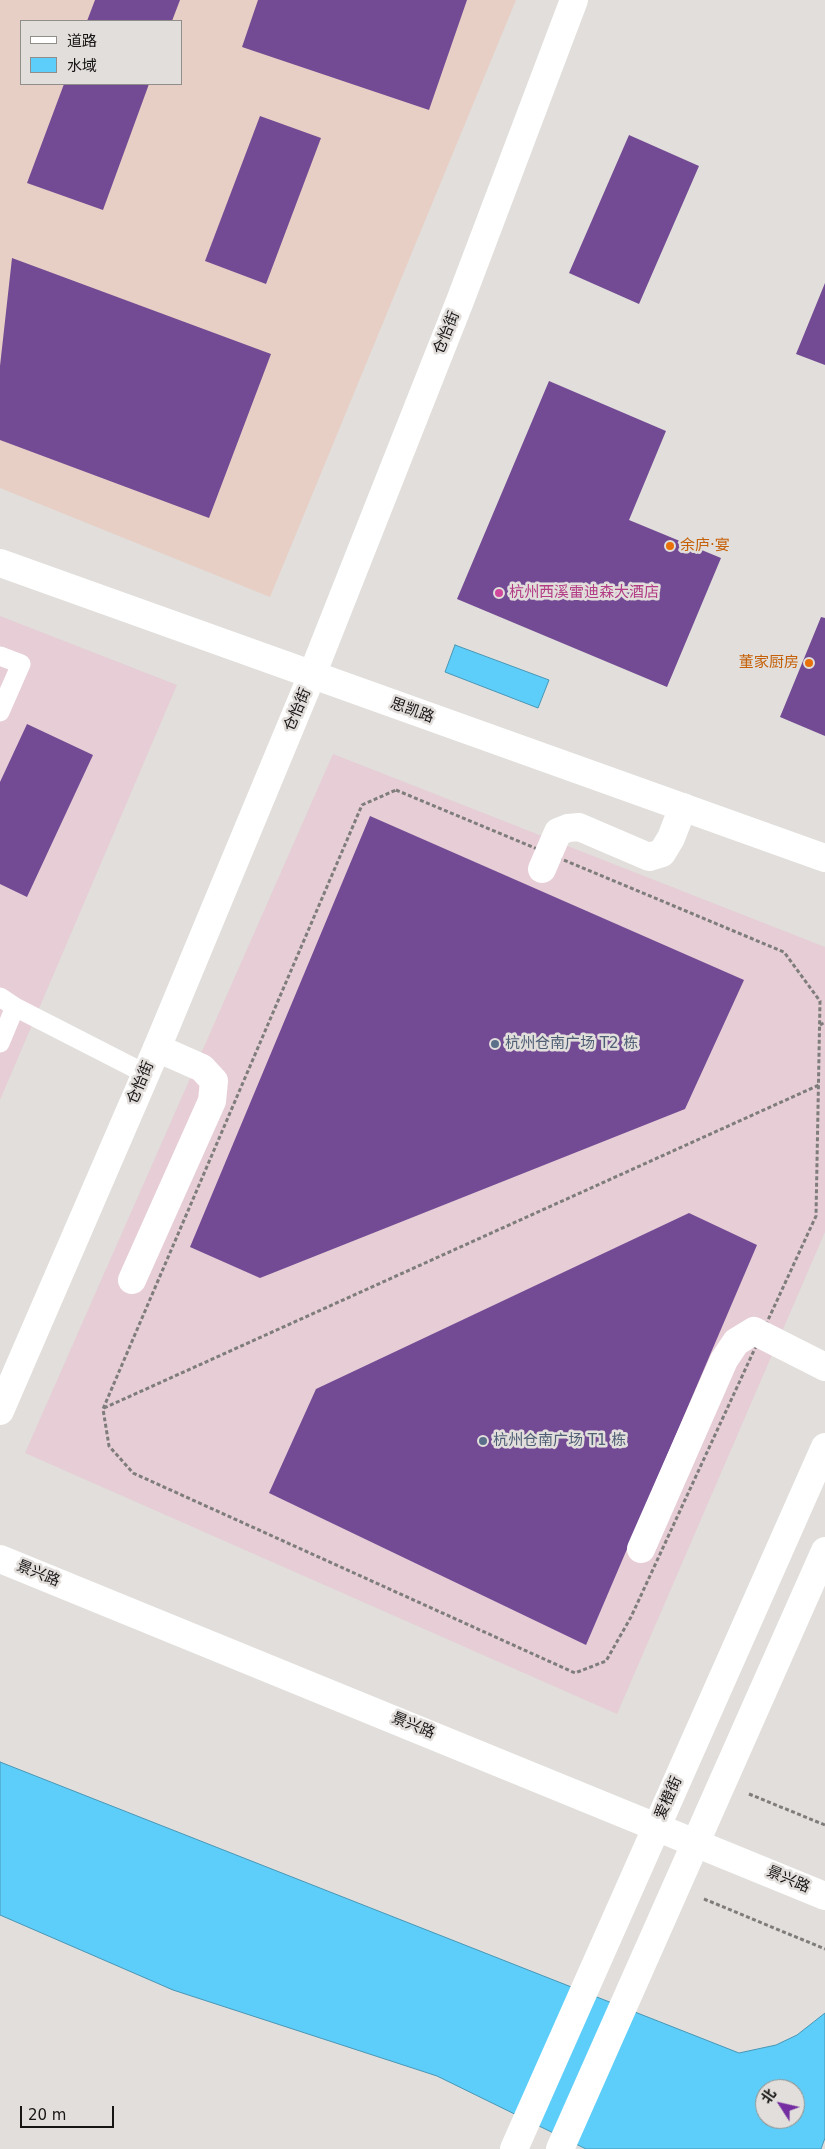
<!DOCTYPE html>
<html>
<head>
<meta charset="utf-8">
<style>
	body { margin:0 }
	#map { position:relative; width:825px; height:2149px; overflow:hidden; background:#e1dedb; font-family:"DejaVu Sans","Noto Sans SC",sans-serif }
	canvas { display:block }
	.legend { position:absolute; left:20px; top:20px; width:162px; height:65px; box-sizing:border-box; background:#e1dedb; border:1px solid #908e8b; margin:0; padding:6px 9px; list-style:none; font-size:15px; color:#161514 }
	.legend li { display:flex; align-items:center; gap:10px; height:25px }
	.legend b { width:25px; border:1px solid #908e8b }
	.north { position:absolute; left:755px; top:2079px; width:50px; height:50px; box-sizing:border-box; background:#e1dedb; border:1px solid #908e8b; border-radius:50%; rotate:305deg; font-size:14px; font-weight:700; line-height:20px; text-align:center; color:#161514 }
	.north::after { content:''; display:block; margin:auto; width:18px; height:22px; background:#742ea1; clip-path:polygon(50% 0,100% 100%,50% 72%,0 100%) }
	.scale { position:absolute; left:20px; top:2106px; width:94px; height:22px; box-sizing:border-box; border:2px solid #161514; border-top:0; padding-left:6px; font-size:15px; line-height:18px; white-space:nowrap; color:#161514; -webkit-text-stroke:4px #e1dedb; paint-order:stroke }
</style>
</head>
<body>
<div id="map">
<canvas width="825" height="2149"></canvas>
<ul class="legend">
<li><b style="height:6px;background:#fff"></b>道路</li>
<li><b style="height:14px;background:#5dcefa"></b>水域</li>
</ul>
<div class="north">北</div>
<div class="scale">20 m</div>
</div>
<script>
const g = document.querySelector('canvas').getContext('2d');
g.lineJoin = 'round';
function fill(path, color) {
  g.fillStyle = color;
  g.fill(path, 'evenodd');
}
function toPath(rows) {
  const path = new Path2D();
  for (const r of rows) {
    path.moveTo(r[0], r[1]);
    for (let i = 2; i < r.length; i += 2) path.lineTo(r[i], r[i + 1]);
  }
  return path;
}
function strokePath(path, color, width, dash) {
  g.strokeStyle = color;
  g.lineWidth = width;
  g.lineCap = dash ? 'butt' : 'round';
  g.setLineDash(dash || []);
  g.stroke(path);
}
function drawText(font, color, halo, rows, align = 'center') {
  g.font = font + ' "DejaVu Sans","Noto Sans SC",sans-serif';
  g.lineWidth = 5;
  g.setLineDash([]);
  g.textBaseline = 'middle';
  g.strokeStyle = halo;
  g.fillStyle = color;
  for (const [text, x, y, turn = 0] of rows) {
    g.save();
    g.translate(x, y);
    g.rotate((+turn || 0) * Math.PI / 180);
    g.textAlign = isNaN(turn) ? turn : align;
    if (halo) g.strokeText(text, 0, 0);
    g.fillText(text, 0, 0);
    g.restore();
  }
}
const commercial = toPath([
	[0,616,177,685,0,1100],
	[333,754,825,947,825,1232,617,1714,25,1453]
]);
const industrial = toPath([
	[0,0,516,0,270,597,0,488],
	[21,21,181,21,181,84,21,84]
]);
const water = toPath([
	[455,645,549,680,538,708,445,672,455,645],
	[0,1762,739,2053,776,2045,797,2035,825,2013,825,2138,821,2149,586,2149,437,2076,173,1990,0,1915,0,1762],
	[765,2089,795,2089,795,2119,765,2119,765,2089]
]);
const building = toPath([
	[95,0,180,0,172,21,87,21],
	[258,0,467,0,429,110,242,47],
	[64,84,149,84,103,210,27,183],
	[260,116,321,138,266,284,205,261],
	[629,135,699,166,639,304,569,273],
	[12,258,271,354,209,518,0,440,0,366],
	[825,283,825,365,796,354],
	[549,381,666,431,629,520,721,558,667,687,457,599],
	[821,617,825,618,825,736,780,717],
	[27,724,93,755,27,897,0,884,0,782],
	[370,816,744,980,685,1109,260,1278,190,1247],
	[689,1213,757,1245,586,1645,269,1493,316,1389]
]);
const path = toPath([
	[396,790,784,952,820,1001,816,1216,631,1617,606,1661,575,1673,133,1473,109,1446,103,1409,362,805,396,790],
	[820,1025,825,1022],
	[104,1408,819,1085],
	[749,1794,825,1825],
	[704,1899,825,1949]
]);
const service = toPath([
	[0,656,21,664,0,712],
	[0,997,15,1007,0,1043],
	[15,1007,146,1074]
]);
const minor = toPath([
	[542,869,558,832,568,828,579,827,649,857,662,853,671,838,683,807],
	[132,1280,212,1101,214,1081,202,1068,157,1048],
	[641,1549,724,1360,736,1342,754,1331,825,1367]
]);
const tertiary = toPath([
	[0,563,825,858],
	[0,1411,157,1048,312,675,460,301,574,0],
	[0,1559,825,1896],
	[514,2149,825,1447],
	[560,2149,825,1551]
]);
const markers = [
	[670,546,5,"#e8710a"],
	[499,593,5,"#d1479c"],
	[809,663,5,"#e8710a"],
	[495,1044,5,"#5c6f8a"],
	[483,1441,5,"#5c6f8a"]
];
const streetNames = [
	["仓怡街",447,333,-68],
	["仓怡街",298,710,-67],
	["思凯路",412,711,20],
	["仓怡街",141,1083,-67],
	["景兴路",38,1574,22],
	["景兴路",413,1726,22],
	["爱橙街",669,1798,-66],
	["景兴路",788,1880,23]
];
const foodNames = [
	["余庐·宴",680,546],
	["董家厨房",799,663,"right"]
];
const hotelNames = [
	["杭州西溪雷迪森大酒店",509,593]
];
const serviceNames = [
	["杭州仓南广场 T2 栋",505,1044],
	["杭州仓南广场 T1 栋",493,1441]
];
fill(commercial, '#e6cdd6');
fill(industrial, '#e7cfc5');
fill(water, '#5dcefa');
strokePath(water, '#4896b5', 1);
fill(building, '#734b94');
strokePath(path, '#7f7d7b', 3, [4, 2.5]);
strokePath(service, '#fff', 19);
strokePath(minor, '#fff', 28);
strokePath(tertiary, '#fff', 28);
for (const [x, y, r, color] of markers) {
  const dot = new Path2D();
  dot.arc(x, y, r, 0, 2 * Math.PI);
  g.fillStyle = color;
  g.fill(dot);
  strokePath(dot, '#e1dedb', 2);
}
drawText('15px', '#161514', '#e1dedb', streetNames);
drawText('15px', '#c56008', '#e1dedb', foodNames, 'left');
drawText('15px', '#b23c85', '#e1dedb', hotelNames, 'left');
drawText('15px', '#4e5e75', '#e1dedb', serviceNames, 'left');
</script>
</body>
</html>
